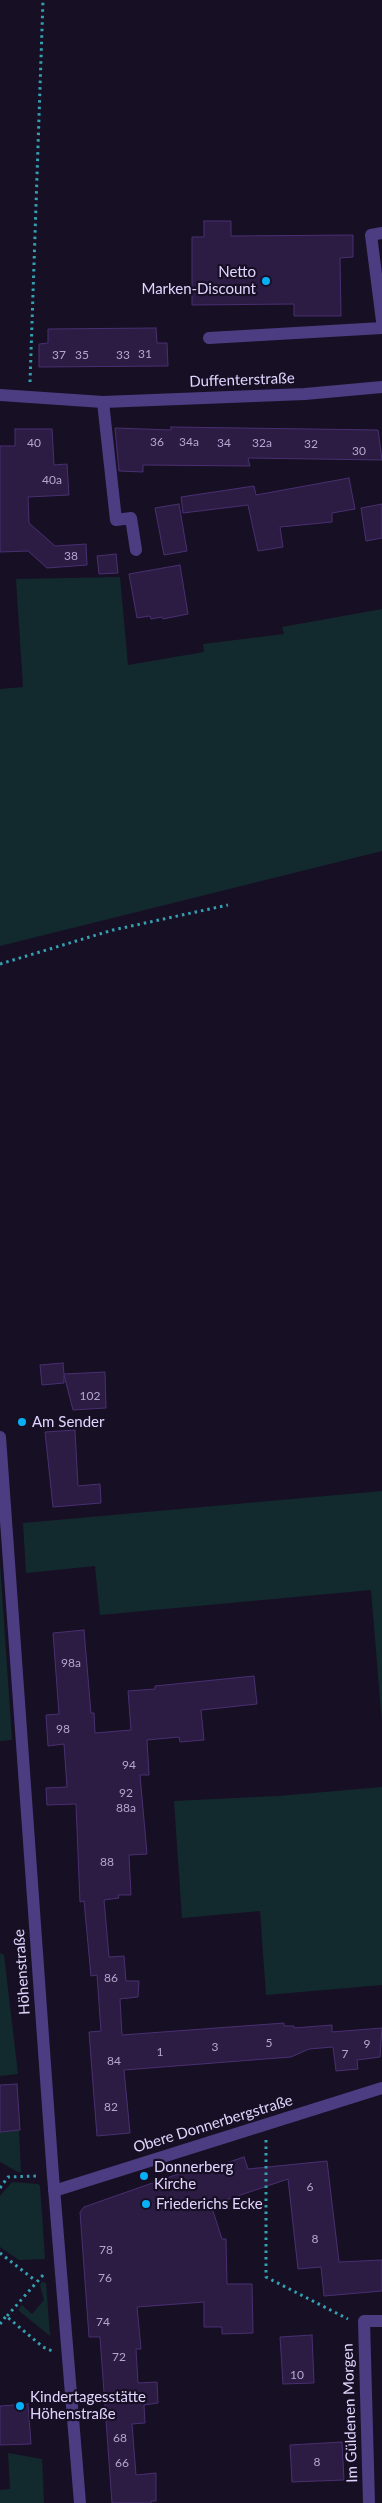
<!DOCTYPE html>
<html>
<head>
<meta charset="utf-8">
<style>
	body { margin:0 }
	canvas { display:block; background:#170f24 }
</style>
</head>
<body>
<canvas width="382" height="2503"></canvas>
<script>
const g = document.querySelector('canvas').getContext('2d');
g.lineJoin = 'round';
function fill(path, color) {
  g.fillStyle = color;
  g.fill(path, 'evenodd');
}
function toPath(rows) {
  const path = new Path2D();
  for (const r of rows) {
    path.moveTo(r[0], r[1]);
    for (let i = 2; i < r.length; i += 2) path.lineTo(r[i], r[i + 1]);
  }
  return path;
}
function strokePath(path, color, width, dash) {
  g.strokeStyle = color;
  g.lineWidth = width;
  g.lineCap = dash ? 'butt' : 'round';
  g.setLineDash(dash || []);
  g.stroke(path);
}
function drawText(font, color, halo, rows, align = 'center') {
  g.font = font + ' Lato,sans-serif';
  g.lineWidth = 4.5;
  g.setLineDash([]);
  g.textBaseline = 'middle';
  g.strokeStyle = halo;
  g.fillStyle = color;
  for (const [text, x, y, turn = 0] of rows) {
    g.save();
    g.translate(x, y);
    g.rotate((+turn || 0) * Math.PI / 180);
    g.textAlign = isNaN(turn) ? turn : align;
    if (halo) g.strokeText(text, 0, 0);
    g.fillText(text, 0, 0);
    g.restore();
  }
}
const green = toPath([
	[120,577,128,665,204,652,203,644,284,634,282,627,382,609,382,851,0,946,0,689,23,687,16,579],
	[382,1491,382,1723,371,1590,100,1615,95,1566,26,1573,23,1523],
	[0,1564,12,1740,0,1741],
	[382,1787,382,1985,266,1995,260,1911,182,1918,174,1801,278,1796],
	[0,1953,4,1955,18,2074,0,2076],
	[19,2130,21,2172,18,2172,0,2162,0,2132],
	[12,2182,38,2184,40,2186,45,2259,19,2260,0,2247,0,2196],
	[42,2282,46,2283,50,2336,18,2310,22,2305,32,2314,44,2300,40,2285],
	[8,2453,42,2459,44,2503,0,2503,0,2490,10,2489]
]);
const building = toPath([
	[204,221,231,221,231,236,353,235,353,257,340,258,341,316,294,316,294,304,192,305,192,237,204,237,204,221],
	[156,328,157,343,167,343,168,366,39,367,39,344,48,343,48,329,156,328],
	[171,427,378,430,382,460,248,458,250,466,143,465,143,472,119,471,115,428,171,430,171,427],
	[15,429,52,429,54,465,67,464,69,495,28,497,29,523,55,546,86,544,87,565,47,568,28,551,0,552,0,446,15,446,15,429],
	[349,478,355,509,332,513,332,522,280,527,283,547,258,551,248,505,183,513,181,497,254,486,256,495,349,478],
	[179,504,187,551,164,555,155,508,179,504],
	[382,504,382,538,366,541,361,508,382,504],
	[116,554,118,573,99,574,97,556,116,554],
	[180,565,188,614,163,619,162,617,151,619,150,616,137,618,129,574,180,565],
	[63,1363,64,1374,105,1372,106,1408,73,1410,64,1375,64,1383,42,1385,40,1365,63,1363],
	[75,1430,78,1486,100,1484,101,1503,53,1507,45,1432,75,1430],
	[84,1630,91,1713,94,1713,95,1733,131,1730,128,1691,155,1689,155,1686,254,1676,257,1704,201,1710,204,1740,180,1742,179,1737,147,1740,149,1775,140,1775,147,1854,129,1855,131,1895,118,1895,119,1898,104,1900,109,1957,124,1956,126,1981,139,1981,138,1997,120,1999,122,2035,284,2023,284,2026,294,2026,294,2028,332,2025,332,2032,382,2028,380,2057,357,2060,358,2069,336,2071,333,2047,309,2049,291,2057,124,2070,130,2133,97,2136,89,2032,101,2031,97,1975,91,1976,84,1901,80,1902,76,1804,47,1805,46,1788,67,1787,64,1744,48,1746,46,1715,59,1714,53,1633,84,1630],
	[17,2084,20,2130,0,2132,0,2085,17,2084],
	[244,2157,248,2169,327,2161,339,2262,382,2260,382,2291,324,2296,321,2267,298,2269,288,2179,211,2205,222,2239,226,2239,227,2284,252,2284,253,2333,222,2334,222,2327,204,2327,204,2302,137,2307,141,2349,136,2349,138,2383,157,2382,158,2403,144,2405,145,2423,132,2424,136,2475,156,2473,156,2501,151,2501,151,2503,112,2503,100,2337,89,2337,80,2212,84,2207,198,2167,200,2172,244,2157],
	[312,2335,314,2383,283,2384,280,2337,312,2335],
	[28,2404,31,2444,0,2445,0,2406,28,2404],
	[342,2442,344,2480,292,2482,290,2445,342,2442]
]);
const path = toPath([
	[30,382,43,0],
	[0,964,113,930,228,905],
	[266,2140,266,2277,348,2319],
	[0,2188,8,2177,37,2176],
	[0,2253,36,2281],
	[7,2316,44,2274],
	[0,2324,6,2316,43,2347,52,2351]
]);
const minor = toPath([
	[382,233,371,235,382,321],
	[209,338,382,328],
	[0,395,103,402,305,394,382,387],
	[103,402,116,520,131,518,136,550],
	[0,1437,53,2176,80,2503],
	[54,2191,382,2088],
	[369,2503,364,2321,382,2321]
]);
const markers = [
	[266,281,5,"#08aff5"],
	[22,1422,5,"#08aff5"],
	[144,2176,5,"#08aff5"],
	[146,2204,5,"#08aff5"],
	[20,2406,5,"#08aff5"]
];
const numberNames = [
	["31",145,354],
	["37",59,355],
	["35",82,355],
	["33",123,355],
	["36",157,442],
	["34a",189,442],
	["40",34,443],
	["34",224,443],
	["32a",262,443],
	["32",311,444],
	["30",359,451],
	["40a",52,480],
	["38",71,556],
	["102",90,1396],
	["98a",71,1663],
	["98",63,1729],
	["94",129,1765],
	["92",126,1793],
	["88a",126,1808],
	["88",107,1862],
	["86",111,1978],
	["5",269,2043],
	["9",367,2044],
	["3",215,2047],
	["1",160,2052],
	["7",345,2054],
	["84",114,2061],
	["82",111,2107],
	["6",310,2187],
	["8",315,2239],
	["78",106,2250],
	["76",105,2278],
	["74",103,2322],
	["72",119,2357],
	["10",297,2375],
	["68",120,2438],
	["8",317,2462],
	["66",122,2463]
];
const poiNames = [
	["Netto",256,272,"right"],
	["Marken-Discount",256,289,"right"],
	["Am Sender",32,1422],
	["Donnerberg",154,2167],
	["Kirche",154,2184],
	["Friederichs Ecke",156,2204],
	["Kindertagesstätte",30,2397],
	["Höhenstraße",30,2414]
];
const streetNames = [
	["Duffenterstraße",242,380,-2],
	["Höhenstraße",22,1972,-94],
	["Obere Donnerbergstraße",213,2124,-17],
	["Im Güldenen Morgen",350,2413,-92]
];
fill(green, '#12292e');
fill(building, '#2c1c44');
strokePath(building, '#482f70', 1);
strokePath(path, '#33a1b2', 3, [2.5, 4]);
strokePath(minor, '#4c3c81', 12);
for (const [x, y, r, color] of markers) {
  const dot = new Path2D();
  dot.arc(x, y, r, 0, 2 * Math.PI);
  g.fillStyle = color;
  g.fill(dot);
  strokePath(dot, '#170f24', 2);
}
drawText('12px', '#b4a6d0', null, numberNames);
drawText('15px', '#e1d4fe', '#170f24', poiNames, 'left');
drawText('15px', '#e1d4fe', '#170f24', streetNames);
</script>
</body>
</html>
